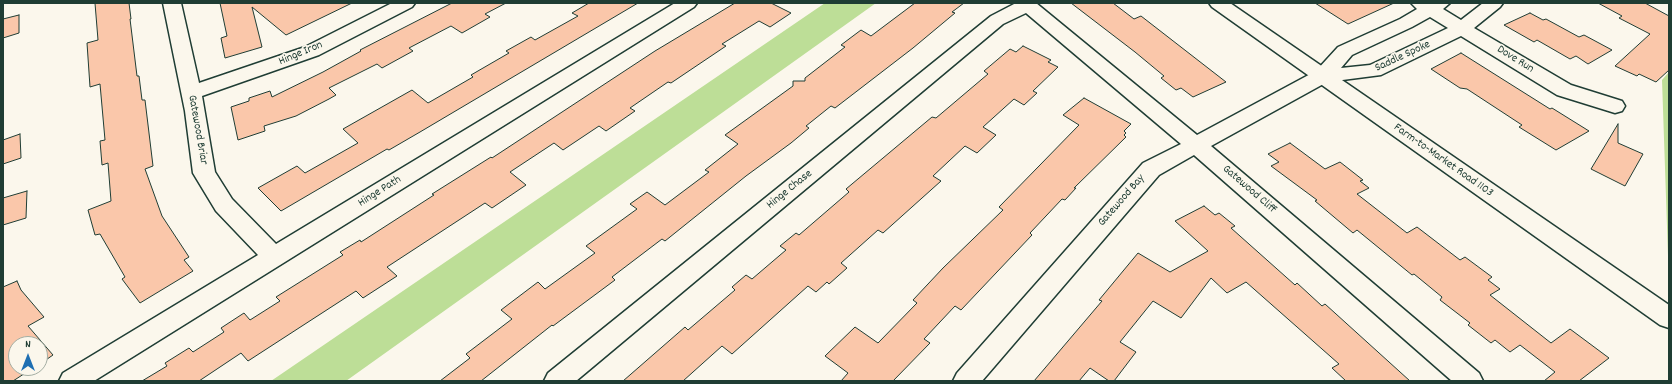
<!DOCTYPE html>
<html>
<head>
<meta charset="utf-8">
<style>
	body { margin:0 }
	#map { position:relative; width:1672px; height:384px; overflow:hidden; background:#fbf7ec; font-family:Dekko,sans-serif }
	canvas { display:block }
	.frame { position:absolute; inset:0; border:4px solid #1f3d34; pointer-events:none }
	.north { position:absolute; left:8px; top:336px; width:40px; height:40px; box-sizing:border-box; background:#fbf7ec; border:1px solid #a3ada2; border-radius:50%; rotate:0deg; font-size:11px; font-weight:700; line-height:16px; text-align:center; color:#1f3d34 }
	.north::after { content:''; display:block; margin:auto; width:14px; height:18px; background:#1f6fb2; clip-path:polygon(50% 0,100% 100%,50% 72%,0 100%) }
</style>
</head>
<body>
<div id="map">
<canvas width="1672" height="384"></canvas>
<div class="frame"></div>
<div class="north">N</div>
</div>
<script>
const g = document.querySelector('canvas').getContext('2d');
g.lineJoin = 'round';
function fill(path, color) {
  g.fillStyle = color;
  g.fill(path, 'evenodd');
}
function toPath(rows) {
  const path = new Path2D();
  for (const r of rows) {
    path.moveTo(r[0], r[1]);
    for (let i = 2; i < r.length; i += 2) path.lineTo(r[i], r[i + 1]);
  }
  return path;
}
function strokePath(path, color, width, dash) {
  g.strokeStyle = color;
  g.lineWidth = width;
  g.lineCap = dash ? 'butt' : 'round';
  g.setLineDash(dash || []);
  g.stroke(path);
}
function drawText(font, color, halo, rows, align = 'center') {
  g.font = font + ' Dekko,sans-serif';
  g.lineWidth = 3.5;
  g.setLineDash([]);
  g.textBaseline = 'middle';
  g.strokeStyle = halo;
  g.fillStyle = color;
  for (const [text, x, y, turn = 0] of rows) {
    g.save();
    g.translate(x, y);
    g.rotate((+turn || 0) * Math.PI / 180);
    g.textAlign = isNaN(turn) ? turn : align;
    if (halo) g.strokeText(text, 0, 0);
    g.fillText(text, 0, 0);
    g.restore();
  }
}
const green = toPath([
	[825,3,876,3,346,381,271,381],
	[1669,72,1669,257,1668,256,1662,80]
]);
const building = toPath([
	[95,3,129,3,131,19,130,19,137,76,139,76,142,100,145,100,153,166,145,169,162,216,189,257,184,260,193,271,140,303,122,279,125,277,100,234,95,235,88,210,111,201,108,163,102,165,100,141,105,140,100,84,90,87,87,43,98,40,95,3],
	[220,3,352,3,286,35,252,7,262,47,225,58,221,38,227,36,220,3],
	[452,3,506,3,485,14,490,17,462,33,451,26,409,48,413,51,382,68,377,64,329,88,336,95,329,99,296,116,264,126,265,131,238,140,231,107,249,101,249,98,270,91,272,97,323,72,361,51,360,50,452,3],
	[589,3,638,3,420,132,389,150,387,149,281,211,258,188,297,166,305,173,358,143,343,129,412,90,428,103,473,77,471,75,509,53,506,51,531,37,535,40,578,16,572,13,589,3],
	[735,3,771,3,791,13,770,27,759,21,722,44,726,46,671,83,668,82,630,108,635,111,606,131,599,126,563,150,554,143,510,172,526,185,492,208,485,203,387,267,397,276,363,298,356,291,248,361,241,353,199,381,142,381,167,366,165,363,189,348,193,352,224,332,221,328,244,313,250,320,280,301,276,297,343,255,340,252,360,240,361,242,434,195,432,194,491,157,492,158,655,51,735,3],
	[915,3,964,3,952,12,955,13,913,48,835,108,831,106,806,126,809,128,791,143,746,176,665,241,662,239,612,277,615,280,553,326,552,325,481,381,440,381,470,358,466,354,512,319,501,310,538,282,545,289,595,253,586,246,637,209,630,204,647,192,665,205,709,172,705,170,738,144,725,135,793,86,793,81,805,81,805,78,845,47,841,45,861,30,871,36,915,3],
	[1071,3,1113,3,1134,19,1141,16,1226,82,1193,97,1181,88,1176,90,1161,78,1164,76,1135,52,1071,3],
	[1315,3,1394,3,1348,24,1315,3],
	[1598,3,1645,3,1669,16,1669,70,1656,82,1639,74,1637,76,1615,66,1650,34,1619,18,1622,16,1598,3],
	[1530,13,1543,20,1546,19,1579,37,1584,35,1612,50,1588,64,1576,56,1570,59,1537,40,1534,42,1504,25,1530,13],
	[19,15,19,33,3,38,3,19,19,15],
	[1023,46,1051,60,1048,62,1058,67,1033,91,1037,93,1024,105,1014,99,983,127,996,135,977,153,965,146,933,176,941,181,883,233,878,230,841,263,847,268,829,284,827,282,816,292,808,286,732,354,722,346,683,381,623,381,685,327,688,330,735,290,732,287,746,275,752,279,786,250,780,246,796,233,799,235,849,192,846,189,932,117,936,118,988,74,984,71,1010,49,1016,52,1023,46],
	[1461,53,1550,109,1552,108,1589,131,1556,150,1519,127,1522,125,1467,89,1460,88,1431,69,1461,53],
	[1084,98,1131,124,1124,131,1126,133,1124,135,1126,137,1074,188,1076,188,1065,200,1062,199,1030,233,1032,235,961,310,955,306,924,339,930,343,893,381,841,381,848,373,825,356,855,327,878,343,917,303,913,300,943,268,1003,210,999,207,1079,125,1063,115,1084,98],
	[1618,124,1618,143,1643,154,1625,186,1591,169,1618,124],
	[20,134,21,158,3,164,3,140,20,134],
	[1290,143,1325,169,1340,162,1363,180,1360,181,1369,188,1357,194,1407,233,1417,227,1460,260,1465,257,1492,277,1488,280,1500,289,1490,295,1551,343,1570,329,1609,358,1579,381,1544,381,1555,372,1520,345,1510,352,1495,340,1491,343,1468,325,1470,323,1440,300,1442,297,1414,274,1412,275,1357,230,1353,233,1315,201,1317,200,1271,166,1279,162,1268,154,1290,143],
	[27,191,26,218,3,225,3,198,27,191],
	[1204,206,1215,215,1219,213,1235,226,1231,228,1295,285,1297,283,1322,306,1325,304,1410,381,1346,381,1332,368,1339,364,1246,282,1227,293,1211,278,1181,318,1153,301,1120,342,1136,352,1114,381,1109,381,1090,368,1079,381,1034,381,1102,301,1099,300,1138,253,1170,272,1208,251,1175,221,1204,206],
	[17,281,21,290,44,317,28,326,53,355,40,364,40,344,16,344,16,368,33,368,13,381,3,381,3,287,17,281]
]);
const minor = toPath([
	[163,3,181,3,199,83,305,47,392,3,415,3,412,7,319,55,202,96,215,172,232,199,276,244,675,3,697,3,694,7,94,381,59,381,63,373,258,255,216,211,193,173,185,111,163,3],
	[1016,3,1036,3,1197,135,1316,71,1338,47,1400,19,1417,9,1411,3,1450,3,1443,9,1461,20,1483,3,1503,3,1500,7,1474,28,1571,85,1622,101,1625,106,1622,111,1615,113,1557,95,1461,36,1381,75,1327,82,1211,146,1479,373,1483,381,1452,381,1194,155,1159,175,982,381,953,381,957,373,1143,163,1181,144,1026,13,1003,24,576,381,544,381,548,373,991,16,1016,3],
	[1430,17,1448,28,1370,65,1341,68,1352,55,1412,27,1430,17]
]);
const major = toPath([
	[1209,3,1230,3,1669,305,1669,328,1660,325,1212,7,1209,3]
]);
const streetNames = [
	["Hinge Iron",301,54,-23],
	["Saddle Spoke",1403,57,-25],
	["Dove Run",1515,60,32],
	["Gatewood Briar",197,130,80],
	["Farm-to-Market Road 1103",1443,161,35],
	["Hinge Chase",790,190,-39],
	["Gatewood Cliff",1249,190,41],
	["Hinge Path",380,192,-32],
	["Gatewood Bay",1122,201,-49]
];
fill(green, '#bdde97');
fill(building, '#fac7aa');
strokePath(building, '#1f3d34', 1);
strokePath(minor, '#1f3d34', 3);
strokePath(major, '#1f3d34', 3);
fill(minor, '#fbf7ec');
fill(major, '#fbf7ec');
drawText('12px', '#1f3d34', '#fbf7ec', streetNames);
</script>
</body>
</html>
